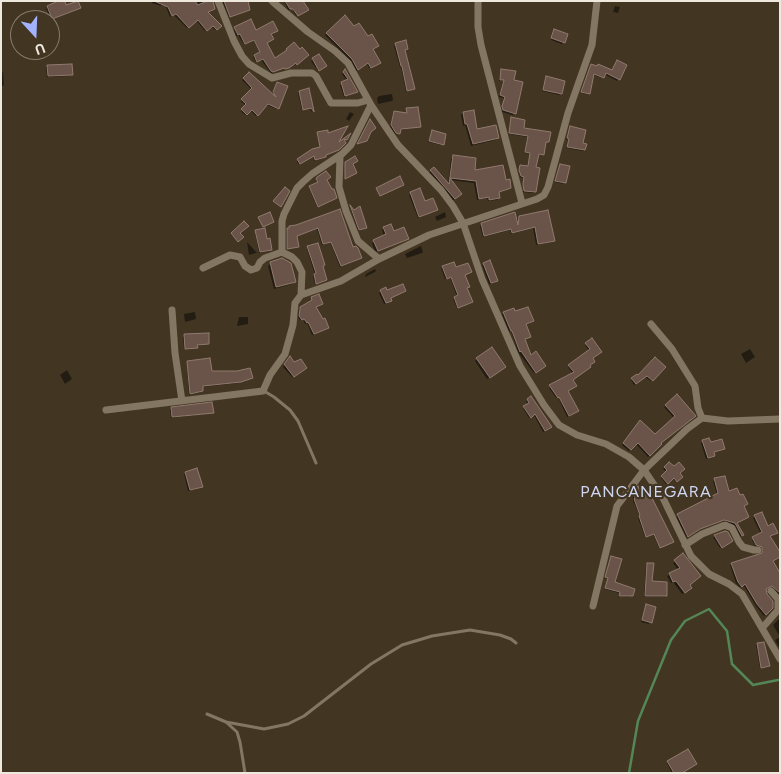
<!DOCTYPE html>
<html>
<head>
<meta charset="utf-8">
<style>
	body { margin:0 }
	#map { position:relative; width:781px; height:774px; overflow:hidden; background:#423623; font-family:Figtree,sans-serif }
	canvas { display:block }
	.frame { position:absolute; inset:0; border:2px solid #efe8dd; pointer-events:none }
	.north { position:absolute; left:10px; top:10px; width:50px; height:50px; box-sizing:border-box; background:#423623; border:1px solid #877d6d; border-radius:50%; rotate:160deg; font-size:14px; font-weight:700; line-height:20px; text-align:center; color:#efe8dd }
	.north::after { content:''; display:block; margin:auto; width:18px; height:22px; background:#a2b2fd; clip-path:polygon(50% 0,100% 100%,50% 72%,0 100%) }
</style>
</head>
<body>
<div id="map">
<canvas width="781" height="774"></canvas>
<div class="frame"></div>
<div class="north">U</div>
</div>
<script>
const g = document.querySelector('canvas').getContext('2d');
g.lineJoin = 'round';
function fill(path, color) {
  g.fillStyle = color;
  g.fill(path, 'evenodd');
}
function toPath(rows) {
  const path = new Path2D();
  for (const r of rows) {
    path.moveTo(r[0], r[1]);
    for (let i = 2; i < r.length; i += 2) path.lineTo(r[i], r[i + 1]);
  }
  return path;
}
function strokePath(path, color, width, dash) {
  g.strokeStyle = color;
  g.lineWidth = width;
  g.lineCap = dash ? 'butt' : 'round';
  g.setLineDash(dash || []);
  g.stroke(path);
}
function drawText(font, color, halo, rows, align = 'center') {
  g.font = font + ' Figtree,sans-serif';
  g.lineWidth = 4.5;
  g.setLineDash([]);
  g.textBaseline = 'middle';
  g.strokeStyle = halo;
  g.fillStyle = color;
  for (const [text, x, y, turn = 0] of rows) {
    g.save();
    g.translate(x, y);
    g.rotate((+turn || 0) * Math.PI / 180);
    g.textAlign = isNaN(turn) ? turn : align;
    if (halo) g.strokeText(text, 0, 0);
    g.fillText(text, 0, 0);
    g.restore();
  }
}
const shadow = toPath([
	[152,1,164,1,161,6,152,3],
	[183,1,211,1,207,12,220,26,215,30,211,26,205,31,196,20,187,28,174,15,170,17,166,7],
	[224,1,240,1,249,10,229,17,223,3],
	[284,1,304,1,303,3,306,12,296,16,292,9,288,10],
	[615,6,620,7,618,13,613,12],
	[48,7,65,7,78,9,51,19,46,8],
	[345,17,354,28,377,46,372,50,378,64,369,68,367,64,356,71,351,61,325,35],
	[235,28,256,32,275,32,270,35,266,43,275,60,300,50,307,55,295,65,294,64,286,69,283,68,271,73,261,60,256,62,253,57,260,53,253,40,244,44,238,35,236,36,234,30],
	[553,32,564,42,562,44,551,40],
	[396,44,413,89,412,90,406,92,401,66,400,67,394,46],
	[319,55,324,67,318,71,311,61],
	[617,61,625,65,617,81,604,74,602,78,593,75,589,93,587,94,581,93,591,66,612,71],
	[48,66,71,74,70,76,47,77,46,68],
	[502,70,513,81,515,113,513,115,502,112,504,98,499,97,503,81,499,81],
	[345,71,356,92,344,97,340,85,347,81,342,74],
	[3,72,4,85,1,87,1,73],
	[249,73,271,95,276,85,278,108,277,109,266,105,256,116,250,110,245,115,241,111,246,106,241,101,252,90,242,80],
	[547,78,560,94,559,95,542,91],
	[308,90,313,111,312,112,309,108,302,110,298,93],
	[392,94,393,100,392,101,378,104,377,98,379,96],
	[407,110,419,127,399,130,397,134,395,134,390,127,393,113,394,112,406,114],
	[350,112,354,114,349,121,346,119],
	[463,113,476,131,498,137,495,140,471,146,465,125,463,126,461,115],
	[511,119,522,129,548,141,545,143,543,155,537,155,535,191,533,193,523,192,523,178,520,177,519,168,520,166,528,167,530,154,525,153,527,137,509,134],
	[570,127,584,150,583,151,566,148,569,140,566,139],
	[432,132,442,144,441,145,428,142],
	[318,134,335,147,348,137,344,142,324,155,324,158,314,161,313,156,298,164,297,161,298,160,320,148,317,135],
	[453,157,473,171,505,181,510,188,498,193,499,198,497,200,488,201,487,198,477,200,474,183,450,180,459,196,452,201,429,173,434,169,448,184,451,159],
	[560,165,569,167,563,184,555,182],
	[318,178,326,180,334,198,317,207,309,188,318,183,316,180],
	[419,190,424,202,436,210,418,218,409,195],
	[350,207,353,211,365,229,358,231],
	[339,210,352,249,359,259,340,267,330,242,322,245,317,229,296,236,298,246,286,249,286,231,289,228],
	[445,212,446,217,437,221,435,217],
	[547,212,553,240,551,242,536,245,533,228,511,234,510,230,483,237,480,226,482,224,516,221,519,217],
	[384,228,393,232,407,239,375,252,372,243,384,236,382,230],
	[256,231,266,240,271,249,270,251,259,253,255,232],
	[247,242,257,253,256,253,249,255],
	[421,246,423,252,422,253,407,258,405,254],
	[308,247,322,266,325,280,324,281,315,284,313,277,315,275,307,249],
	[271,263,294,282,292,284,274,289,268,266],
	[453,263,467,288,470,303,457,308,453,299,457,297,450,277,445,279,441,268],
	[484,264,495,282,489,284,482,265],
	[375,269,376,271,375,272,365,277,366,274],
	[381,291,387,292,405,291,390,298,389,302,384,304,379,293],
	[312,298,321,305,315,308,326,328,312,335,307,323,305,324,303,319,300,320,298,317,299,309,311,302],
	[195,312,196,319,185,322,184,314],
	[503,313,514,313,531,322,525,324,524,339,530,357,543,367,534,373,518,352,511,331,509,332,502,314],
	[239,317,248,317,248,324,237,326],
	[185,336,208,344,196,346,195,349,184,349,183,337],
	[592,340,592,358,572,380,567,391,576,412,567,417,558,397,556,398,549,388,573,374,568,367,589,351,585,345],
	[750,349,755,357,746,363,741,354],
	[290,358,294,364,304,369,292,377,283,367],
	[477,359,502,369,487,379,475,361],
	[188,362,211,372,251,378,238,383,202,387,201,392,189,395,187,363],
	[664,367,651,381,645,377,634,385,631,380,637,376],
	[67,370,72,379,65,384,60,375],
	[677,396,694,416,659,443,661,444,648,457,636,444,629,451,622,445,641,422,655,435,674,418,664,407],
	[530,398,549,429,543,432,534,415,529,418,523,408,528,405,526,401],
	[172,409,212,413,171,418,170,410],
	[703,442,710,443,723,449,713,453,714,456,706,459,701,443],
	[669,463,682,477,676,482,672,478,666,484,661,478,667,472,663,469],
	[185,473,200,488,188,491,184,474],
	[715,480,728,492,739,497,743,506,736,523,742,535,740,537,733,525,722,521,697,530,686,537,676,517,717,495,713,481],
	[638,489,641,499,671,543,659,548,653,534,645,537,638,518,640,516,633,501,633,495],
	[755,516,775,534,769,537,771,561,780,575,780,597,774,589,767,587,764,592,771,608,764,616,756,606,743,584,740,587,736,583,730,565,761,555,761,548,755,546,752,540,761,534,753,518],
	[725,532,730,542,720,548,713,537],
	[683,555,689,590,682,594,673,582,671,583,667,576,678,570,673,563],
	[611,557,614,583,632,595,630,597,618,597,619,593,605,589,608,579,605,578],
	[647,564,651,583,666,595,665,597,644,597,646,565],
	[646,606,650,622,649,624,641,622],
	[780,618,780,649,775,640,780,637,773,625],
	[757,644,768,666,767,667,760,668,756,645],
	[668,762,681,773,672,773,667,763]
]);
const stream = toPath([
	[629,773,638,721,671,640,685,621,709,609,727,631,732,664,753,685,778,680]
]);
const building = toPath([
	[58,1,65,1,66,5,78,1,81,8,52,19,47,6,58,1],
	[154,1,195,1,198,5,207,1,213,1,215,9,208,12,222,26,217,30,213,26,207,31,198,20,189,28,176,14,172,16,168,7,154,1],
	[224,1,248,1,250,10,230,17,224,1],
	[285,1,303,1,309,10,298,16,293,9,290,9,285,1],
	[345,15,354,26,359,23,368,36,372,34,379,46,373,49,381,63,371,68,368,63,358,70,352,59,326,33,345,15],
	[251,19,256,30,273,21,278,31,271,34,274,39,267,43,275,58,287,50,286,49,294,42,300,49,302,47,309,55,297,65,296,63,289,68,285,69,284,68,273,72,271,71,263,59,257,62,254,55,260,52,254,40,245,44,240,34,238,35,234,27,251,19],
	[554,29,568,34,565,43,551,38,554,29],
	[406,40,408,49,405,50,415,89,407,91,402,66,401,66,395,43,406,40],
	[319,54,327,66,319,71,312,58,319,54],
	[617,60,627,65,620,80,606,73,604,78,594,74,590,94,581,92,591,64,597,66,598,64,612,70,617,60],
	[72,64,73,75,48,76,47,65,72,64],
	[345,69,358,92,345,96,341,82,348,79,343,72,345,69],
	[501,69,516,71,514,80,523,82,516,114,503,110,502,106,505,97,500,95,504,80,500,80,501,69],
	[249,72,276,97,273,92,277,82,288,86,279,109,268,104,258,116,252,110,247,115,241,109,246,104,241,99,252,88,243,78,249,72],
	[546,76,565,81,562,94,543,90,546,76],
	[309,88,314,111,314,112,311,108,303,110,299,91,309,88],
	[418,107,421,127,401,129,400,134,396,133,391,125,394,111,407,113,406,108,418,107],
	[474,110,477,129,496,125,499,138,473,144,467,124,465,124,463,112,474,110],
	[511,117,525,120,524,128,551,132,549,142,546,142,544,155,539,154,536,167,540,168,536,192,524,191,523,184,524,177,521,176,519,170,520,165,528,166,530,153,525,152,528,136,509,133,511,117],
	[370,119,376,128,371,132,367,141,357,144,370,119],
	[348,126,339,142,351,133,347,140,344,139,346,143,339,150,326,155,326,157,315,160,314,156,300,164,297,159,312,149,320,147,317,132,328,130,328,133,348,126],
	[570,126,586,130,583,143,587,144,585,150,567,147,569,139,567,138,570,126],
	[432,130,446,134,444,145,429,141,432,130],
	[453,155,476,158,475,170,503,165,506,180,510,179,511,188,499,192,500,198,489,200,489,197,479,199,476,181,450,178,462,194,455,199,430,170,434,167,449,184,453,155],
	[355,156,358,161,353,164,357,173,345,179,345,162,355,156],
	[560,164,570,166,566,183,555,181,560,164],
	[326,171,331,177,327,180,332,189,334,189,337,198,318,207,309,186,318,182,316,179,317,177,326,171],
	[400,176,404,185,380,196,376,188,400,176],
	[285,187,290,191,281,207,273,201,285,187],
	[420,188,425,201,433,198,438,210,419,217,410,192,420,188],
	[350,205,354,210,360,206,367,228,359,230,350,205],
	[340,209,353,247,356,246,358,248,362,258,341,266,331,242,323,244,318,228,297,236,299,247,287,249,287,228,289,228,289,226,296,225,340,209],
	[548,210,555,241,538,244,535,227,512,233,511,229,484,236,481,223,515,212,518,225,519,216,548,210],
	[270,212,274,222,263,227,258,217,270,212],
	[244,221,249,226,240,233,244,237,238,242,231,233,244,221],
	[391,224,394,231,404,227,409,239,378,251,373,240,386,234,383,227,391,224],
	[265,228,267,239,270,238,272,250,260,252,255,230,265,228],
	[318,243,325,265,323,266,327,280,316,284,314,274,316,273,307,246,318,243],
	[282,258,291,263,296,282,276,287,270,262,282,258],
	[490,260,498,281,491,283,483,263,490,260],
	[454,262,456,267,468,263,472,272,465,275,470,287,467,288,473,302,458,308,454,297,458,295,451,277,447,279,442,266,454,262],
	[403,284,406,291,391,298,392,301,386,303,380,290,386,287,387,290,403,284],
	[319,294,323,304,316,307,323,319,325,318,329,328,314,334,308,322,307,323,304,319,302,320,299,316,300,309,300,307,312,300,311,297,319,294],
	[528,307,534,321,526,324,531,337,525,339,531,355,536,351,546,366,536,373,521,351,520,352,512,331,511,331,503,312,514,308,515,311,528,307],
	[209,333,209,344,197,345,198,348,185,349,184,334,209,333],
	[592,338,602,352,593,358,595,362,590,365,591,367,573,380,577,386,568,391,579,411,569,416,559,397,558,398,549,385,574,372,568,365,590,349,585,343,592,338],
	[492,347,506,367,490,378,476,358,492,347],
	[290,356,294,362,301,359,307,368,294,377,284,364,290,356],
	[655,357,666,367,653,381,647,376,636,384,631,378,637,374,638,375,655,357],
	[210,358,212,371,237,371,250,368,253,378,241,382,203,386,203,391,190,394,187,361,210,358],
	[677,394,696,416,661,443,662,444,650,456,638,443,631,450,623,443,640,420,655,434,664,426,675,416,665,405,677,394],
	[531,396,552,427,545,431,535,414,531,418,523,406,529,403,527,399,531,396],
	[212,402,214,413,172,417,171,407,212,402],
	[709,438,711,442,722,439,725,449,714,452,715,456,708,458,702,440,709,438],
	[669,462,674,466,679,462,685,469,680,473,683,477,677,482,674,478,668,484,661,476,667,470,664,467,669,462],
	[197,468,203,487,190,490,185,472,197,468],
	[725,476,729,491,737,488,740,495,743,494,748,504,744,506,749,517,737,523,744,535,742,536,735,523,724,520,700,529,688,537,677,514,718,493,714,478,725,476],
	[638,486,642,497,650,494,674,542,660,548,654,534,646,537,639,516,640,515,634,499,635,498,633,493,638,486],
	[762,512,768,526,773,523,778,533,770,536,780,552,780,557,773,561,780,573,780,593,772,586,766,589,767,594,773,601,773,608,766,615,757,604,745,584,742,587,738,582,731,563,762,553,762,547,756,545,752,537,762,532,754,515,762,512],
	[725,531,728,532,733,541,722,548,714,535,725,531],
	[683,553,701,576,690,585,692,588,685,593,676,581,673,582,669,573,680,568,674,560,683,553],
	[611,556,622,559,615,582,635,589,633,596,619,596,620,592,605,588,608,578,605,577,611,556],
	[647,563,654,563,652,581,667,582,667,596,645,596,647,563],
	[646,604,656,607,652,623,642,620,646,604],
	[764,642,770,666,761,668,757,643,764,642],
	[688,749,697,764,682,773,674,773,667,761,688,749]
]);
const service = toPath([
	[264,391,274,397,290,410,298,421,316,463],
	[207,714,226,722,237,732,240,742,245,773],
	[226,722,264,729,288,724,304,716,371,664,402,645,432,636,470,630,500,635,511,639,516,643]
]);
const minor = toPath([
	[218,1,234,41,242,56,249,64,272,78,291,73,312,73,316,76,331,103,358,103,368,100],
	[272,1,308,32,335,51,348,63,371,105,398,145,441,190,453,206,463,223,482,279,520,366,544,405,559,425,577,435,606,444,629,457,644,470,663,498,691,556,709,574,729,584,742,594,780,659],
	[478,1,478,27,481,45,522,203],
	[340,156,339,187,346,211,358,241,379,259],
	[203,268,230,255,240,257,245,266,251,270,257,268,260,262,265,258,282,252],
	[301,295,302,272,297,262,292,257,282,252,282,221,284,214,297,188,303,182,312,174,342,154,351,145,371,105],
	[172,310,175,353,182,401],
	[651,324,672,349,695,386,698,408,702,418],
	[106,410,263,391,270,375,285,354,293,325,295,303,301,295,341,281,379,259,429,235,537,199,544,195,548,187,568,113,592,45,597,1],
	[685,545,702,534,725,525,732,528,739,542,743,547,754,550,758,550],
	[593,606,617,506,644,470,687,429,702,418,728,421,780,419],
	[763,627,778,610,778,599,771,591]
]);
const quarterNames = [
	["PANCANEGARA",646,492]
];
fill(shadow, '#0007');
strokePath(stream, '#548657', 2.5);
fill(building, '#6a5449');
strokePath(building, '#91796e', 1);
strokePath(service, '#837662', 3);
strokePath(minor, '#837662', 7);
g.letterSpacing = '1px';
drawText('16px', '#cfd6f2', '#423623', quarterNames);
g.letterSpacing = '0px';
</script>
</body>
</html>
